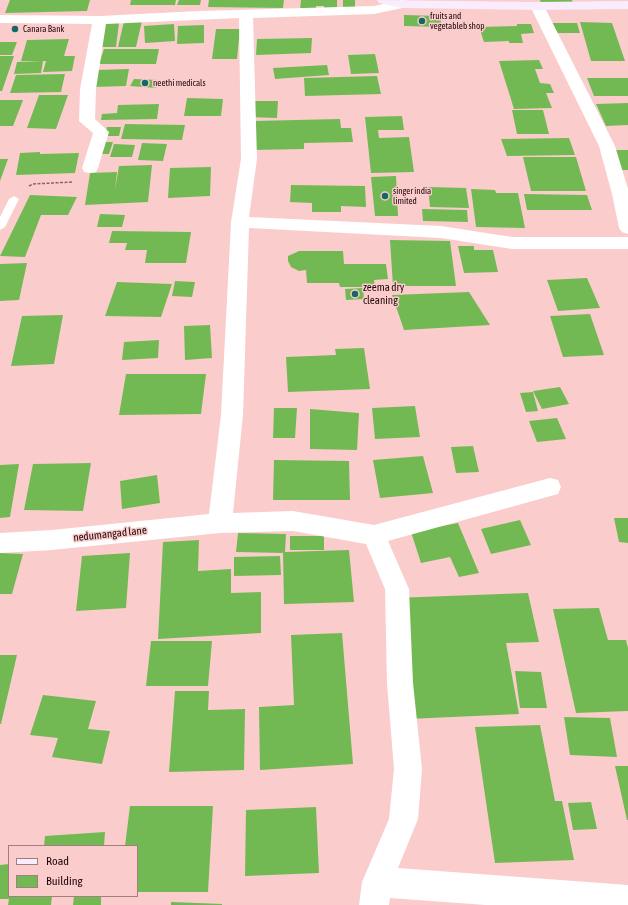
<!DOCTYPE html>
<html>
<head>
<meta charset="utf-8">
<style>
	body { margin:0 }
	#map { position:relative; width:628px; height:905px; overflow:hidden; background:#fbcccc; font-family:"Asap Condensed",sans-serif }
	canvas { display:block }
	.legend { position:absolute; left:8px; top:845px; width:130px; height:52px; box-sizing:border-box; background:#fbcccc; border:1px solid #a47e7f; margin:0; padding:5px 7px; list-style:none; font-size:12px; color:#22080b }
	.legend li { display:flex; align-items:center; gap:8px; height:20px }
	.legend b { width:20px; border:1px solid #a47e7f }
</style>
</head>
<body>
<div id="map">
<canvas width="628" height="905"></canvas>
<ul class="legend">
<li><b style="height:5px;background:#f8ecfd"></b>Road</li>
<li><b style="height:11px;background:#73b953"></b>Building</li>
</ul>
</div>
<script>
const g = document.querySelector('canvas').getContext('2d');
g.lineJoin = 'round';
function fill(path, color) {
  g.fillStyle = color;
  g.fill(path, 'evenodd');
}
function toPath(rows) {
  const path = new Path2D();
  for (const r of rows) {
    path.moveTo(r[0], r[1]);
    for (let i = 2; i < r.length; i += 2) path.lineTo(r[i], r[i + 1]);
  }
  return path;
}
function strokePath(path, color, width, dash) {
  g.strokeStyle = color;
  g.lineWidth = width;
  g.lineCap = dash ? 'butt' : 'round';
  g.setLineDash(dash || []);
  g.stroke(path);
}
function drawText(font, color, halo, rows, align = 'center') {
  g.font = font + ' "Asap Condensed",sans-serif';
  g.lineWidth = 3;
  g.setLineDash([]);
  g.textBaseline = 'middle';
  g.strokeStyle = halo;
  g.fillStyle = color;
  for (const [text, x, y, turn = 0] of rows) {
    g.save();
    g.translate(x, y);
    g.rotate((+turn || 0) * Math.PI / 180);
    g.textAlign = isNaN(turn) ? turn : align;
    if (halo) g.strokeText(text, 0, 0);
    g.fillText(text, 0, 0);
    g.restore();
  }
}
const building = toPath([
	[10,0,90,0,87,11,5,13],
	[131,0,176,0,175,5,130,5],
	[179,0,201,0,200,5,177,5],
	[209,0,284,0,283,8,208,7],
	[301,0,337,0,337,9,324,9,324,6,316,6,316,10,300,10],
	[343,0,355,0,355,7,343,10],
	[540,0,572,0,573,3,541,3],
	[404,15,441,16,441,27,404,26],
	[124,21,142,21,136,47,118,47],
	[580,22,612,23,625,61,591,61],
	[103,23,119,23,116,47,99,47],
	[550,23,577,23,580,33,553,33],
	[174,24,175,41,145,43,144,26],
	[517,24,531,24,534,33,521,34,523,43,509,43,509,41,484,42,479,27,517,26],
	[204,25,204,43,177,44,178,26],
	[216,29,240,29,237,59,212,59],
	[312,38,311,53,256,55,257,39],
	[69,39,64,56,75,56,72,71,43,72,46,61,21,61,27,40],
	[0,42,17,42,12,55,0,55],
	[104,49,159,49,156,64,99,64],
	[375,54,379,73,351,74,348,55],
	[0,56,14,56,2,91,0,91],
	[539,60,543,69,535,69,540,83,550,84,554,93,546,93,552,108,514,109,499,61],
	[43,61,41,73,14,74,17,62],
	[327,65,329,75,275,79,273,68],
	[129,69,126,86,93,87,96,70],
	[65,74,61,92,10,93,16,75],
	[377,76,381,94,305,96,304,78],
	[587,78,628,78,628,96,594,96],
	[134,79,159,80,156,88,130,86],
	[39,95,68,95,56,129,27,128],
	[187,98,223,99,221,116,184,116],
	[0,100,23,100,13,126,0,126],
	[247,101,278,101,277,118,245,117],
	[628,103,628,125,606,126,596,104],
	[159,104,157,119,101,120,102,114,117,113,118,105],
	[512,110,543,110,549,134,517,134],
	[402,116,404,130,378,130,379,138,409,137,414,172,371,173,365,117],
	[340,119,341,128,351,128,353,142,304,143,304,149,254,150,254,121],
	[125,124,185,125,182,140,121,139],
	[107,127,121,127,119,136,105,136],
	[569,138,575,155,507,156,501,139],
	[92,142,113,142,109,154,88,154],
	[142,143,167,144,163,161,138,160],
	[114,144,135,145,132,157,110,157],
	[606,150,628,150,628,170,614,170],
	[40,152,40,154,79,153,75,173,16,175,20,153],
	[523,157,576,157,586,191,531,191],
	[0,159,8,159,0,181],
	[152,165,148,202,85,205,90,173,117,172,115,190,119,166],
	[211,167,210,196,168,198,170,168],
	[396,176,398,216,375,216,371,177],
	[291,185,365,186,366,207,341,206,341,212,312,212,312,203,290,202],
	[428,187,466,188,469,208,430,207],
	[471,189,495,190,496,193,518,193,525,228,476,227],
	[524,194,587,195,592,210,527,210],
	[30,195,77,197,68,215,41,215,25,257,0,256],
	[422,209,467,210,468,222,423,221],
	[100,214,125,215,122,227,97,227],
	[112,231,191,232,186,263,145,263,147,250,125,250,127,243,109,243],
	[390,240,450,241,456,286,393,286],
	[458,246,474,246,474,250,493,250,498,272,464,273],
	[299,251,343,251,344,264,386,264,388,279,374,280,375,287,340,287,339,283,307,283,306,270,299,271,291,267,288,261,288,256],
	[27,263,19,300,0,301,0,264],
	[587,278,600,308,558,311,547,280],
	[175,281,195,282,192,297,172,296],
	[117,282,172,284,161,317,105,316],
	[363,288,364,299,346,300,345,289],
	[469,292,490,325,404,330,392,295],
	[590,314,604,355,563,357,550,316],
	[63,315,54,364,11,366,22,316],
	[210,325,212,358,185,360,184,326],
	[159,340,158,358,122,360,124,342],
	[364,348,370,389,288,392,286,357,336,355,335,349],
	[126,374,206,374,201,414,119,415],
	[560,387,569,404,542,409,533,391],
	[533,392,538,411,526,412,520,393],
	[415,406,420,437,375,439,372,408],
	[274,408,297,408,295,438,273,438],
	[310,409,359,413,357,450,310,449],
	[557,418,566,439,537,442,529,421],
	[473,446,479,472,456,473,451,447],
	[423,456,433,493,380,498,373,460],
	[274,460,349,461,350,500,273,500],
	[91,463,83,511,24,510,33,464],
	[19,464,10,517,0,518,0,465],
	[157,475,160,503,122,509,120,481],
	[614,518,628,518,628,543,619,542],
	[520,520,531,545,491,554,481,529],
	[458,523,479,573,459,577,450,557,421,563,411,532],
	[238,533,286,534,285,552,349,550,354,602,284,604,283,553,236,552],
	[290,536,324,536,324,550,290,550],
	[199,540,198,571,231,569,231,593,261,592,261,633,158,639,163,542],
	[0,553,23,554,12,594,0,594],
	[130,553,126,608,76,611,82,556],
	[280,556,281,575,234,576,234,557],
	[528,593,539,642,506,643,519,714,408,719,394,598],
	[599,608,608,640,626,640,628,648,628,711,576,713,553,609],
	[342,633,353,764,260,770,259,707,294,705,291,635],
	[151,641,212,641,208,686,146,686],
	[0,655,17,655,1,724,0,724],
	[515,671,541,672,547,708,520,708],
	[175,691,209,691,208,710,245,709,244,770,169,772],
	[43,695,96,701,88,729,110,731,102,764,52,757,58,738,30,735],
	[564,717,610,718,617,757,570,755],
	[540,725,555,801,562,801,574,860,495,863,475,727],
	[615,766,628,766,628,820,627,820],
	[591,802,597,829,573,830,568,803],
	[130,806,213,806,208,892,137,892,137,846,125,846],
	[316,807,319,873,245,876,246,810],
	[105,832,104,846,44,846,45,836],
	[9,864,9,896,52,896,51,905,8,905,9,899,0,899,0,865],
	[74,896,101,896,101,905,73,905],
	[171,902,222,904,222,905,171,905]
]);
const path = toPath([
	[29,186,33,184,72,182]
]);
const service = toPath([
	[14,196,19,199,5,227,0,230,0,217,9,199,14,196]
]);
const minor = toPath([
	[402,0,407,1,409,4,407,7,374,14,253,18,257,159,249,217,441,226,512,237,628,237,628,249,512,249,441,238,249,228,243,415,233,513,293,511,374,525,550,478,558,480,561,487,558,494,388,541,409,589,413,683,422,769,418,819,398,868,628,885,628,905,486,905,390,898,389,905,359,905,362,882,389,819,394,769,387,683,385,589,366,544,293,531,220,533,52,550,0,553,0,533,52,530,209,514,221,415,231,222,241,159,239,18,106,24,96,89,95,119,109,132,98,168,96,172,90,173,84,172,82,168,93,133,79,121,80,89,92,24,0,23,0,15,100,16,199,11,374,6,402,0],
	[537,2,542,3,544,6,615,146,628,189,628,234,622,232,619,228,612,194,599,146,530,6,532,3,537,2]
]);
const secondary = toPath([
	[377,0,537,2,628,1,628,9,537,10,402,8,379,3,377,0]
]);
const markers = [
	[422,21,4,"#176667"],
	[15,29,4,"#176667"],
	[145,83,4,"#176667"],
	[385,196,4,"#176667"],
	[355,294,4,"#176667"]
];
const farPoinames = [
	["fruits and",430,16],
	["vegetableb shop",430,26],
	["Canara Bank",23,29],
	["neethi medicals",153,83],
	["singer india",393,191],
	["limited",393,201]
];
const poiNames = [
	["zeema dry",363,288],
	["cleaning",363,301]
];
const streetNames = [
	["nedumangad lane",110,534,-6]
];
fill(building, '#73b953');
strokePath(path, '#896567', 1.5, [3, 1.5]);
fill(service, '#fff');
fill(minor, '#fff');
fill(secondary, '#f8ecfd');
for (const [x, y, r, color] of markers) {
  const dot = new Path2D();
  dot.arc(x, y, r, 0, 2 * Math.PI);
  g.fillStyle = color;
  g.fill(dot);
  strokePath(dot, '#fbcccc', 1.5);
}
drawText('9px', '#22080b', '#fbcccc', farPoinames, 'left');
drawText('11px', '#22080b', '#fbcccc', poiNames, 'left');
drawText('11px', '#22080b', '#fbcccc', streetNames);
</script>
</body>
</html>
